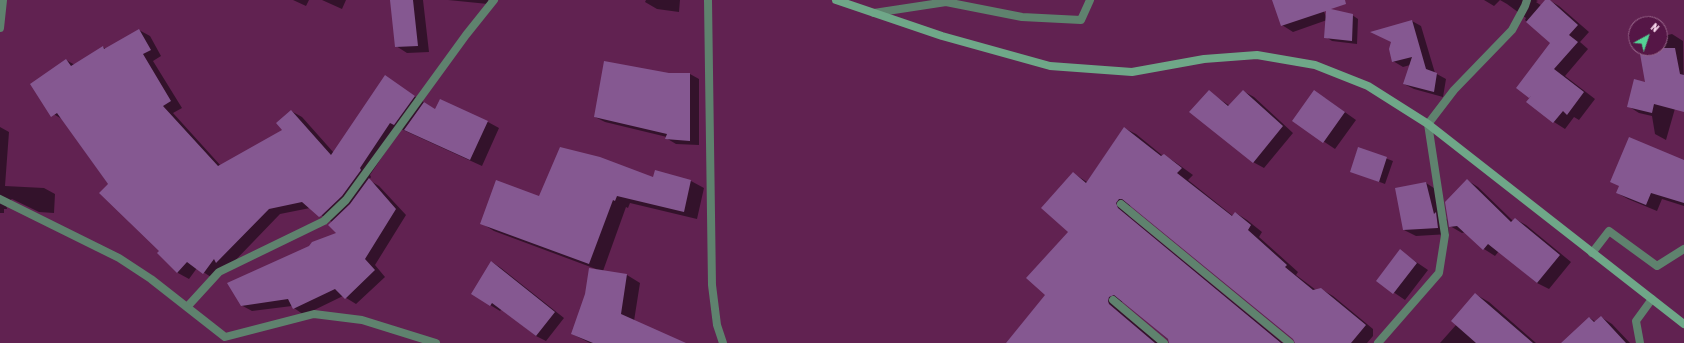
<!DOCTYPE html>
<html>
<head>
<meta charset="utf-8">
<style>
	body { margin:0 }
	#map { position:relative; width:1684px; height:343px; overflow:hidden; background:#612251; font-family:"Asap Condensed",sans-serif }
	canvas { display:block }
	.north { position:absolute; left:1628px; top:16px; width:40px; height:40px; box-sizing:border-box; background:#551646; border:1px solid #98668a; border-radius:50%; rotate:40deg; font-size:11px; font-weight:700; line-height:16px; text-align:center; color:#fcddf1 }
	.north::after { content:''; display:block; margin:auto; width:14px; height:18px; background:#54d395; clip-path:polygon(50% 0,100% 100%,50% 72%,0 100%) }
</style>
</head>
<body>
<div id="map">
<canvas width="1684" height="343"></canvas>
<div class="north">N</div>
</div>
<script>
const g = document.querySelector('canvas').getContext('2d');
g.lineJoin = 'round';
function fill(path, color) {
  g.fillStyle = color;
  g.fill(path, 'evenodd');
}
function toPath(rows) {
  const path = new Path2D();
  for (const r of rows) {
    path.moveTo(r[0], r[1]);
    for (let i = 2; i < r.length; i += 2) path.lineTo(r[i], r[i + 1]);
  }
  return path;
}
function strokePath(path, color, width, dash) {
  g.strokeStyle = color;
  g.lineWidth = width;
  g.lineCap = dash ? 'butt' : 'round';
  g.setLineDash(dash || []);
  g.stroke(path);
}
const shadow = toPath([
	[293,0,309,0,306,6],
	[322,0,346,0,342,9],
	[391,0,423,0,429,52,407,53,396,46],
	[448,0,488,0,488,4],
	[646,0,680,0,679,12,657,9,645,2],
	[1273,0,1320,0,1327,20,1352,15,1358,19,1357,44,1332,41,1326,37,1327,20,1293,32,1282,25],
	[1484,0,1536,0,1538,1,1536,2,1542,6,1547,0,1549,0,1559,6,1589,32,1580,42,1588,49,1565,76,1595,99,1579,120,1574,117,1565,129,1554,122,1528,102,1531,98,1517,88,1551,43,1525,20,1526,18,1507,4,1500,0,1494,6],
	[1412,21,1421,26,1435,73,1446,79,1443,97,1414,89,1404,84,1410,65,1403,67,1393,61],
	[139,30,150,36,161,56,153,61,182,108,173,113,221,166,283,130,291,111,302,117,334,153,385,77,436,110,488,122,499,128,482,166,401,129,370,175,371,177,369,180,379,186,406,215,375,265,385,277,356,304,343,296,304,315,294,308,292,306,252,311,241,305,338,233,332,222,310,208,280,214,227,269,214,279,197,268,189,279,178,273,158,253,160,251,109,185,62,119,50,112,66,60,75,65,103,47,106,49],
	[1672,34,1683,41,1684,99,1676,105,1666,140,1655,134,1652,116,1639,113,1628,106,1646,83,1642,48,1660,48,1660,37],
	[669,74,690,74,699,79,699,145,676,144,666,138,667,137,605,122,595,117],
	[1243,91,1254,97,1293,133,1264,168,1253,162,1209,92,1230,106],
	[1325,98,1356,120,1335,149,1293,121],
	[0,127,9,132,5,186,44,188,55,194,54,213,39,212,12,199,6,203,7,209,4,209,4,213,0,213],
	[1124,128,1136,134,1163,156,1164,155,1175,162,1193,175,1188,180,1233,216,1236,213,1247,220,1262,232,1259,237,1298,272,1296,275,1316,290,1321,289,1333,296,1373,329,1373,336,1367,343,1296,343,1295,338,1131,205,1128,207,1127,213,1129,216,1283,343,1170,343,1170,341,1124,301,1120,303,1119,309,1121,312,1158,343,1007,343,1046,295,1070,232,1073,173,1087,182],
	[1358,148,1393,161,1385,184,1351,171],
	[1684,160,1684,206,1662,199,1657,211,1628,199,1617,193,1620,186],
	[653,178,691,181,704,188,697,219,630,203,628,208,626,207,603,271,627,275,640,283,634,321,684,343,590,343,572,334,596,269,494,231,481,223,540,198],
	[1467,180,1478,187,1513,221,1515,219,1526,225,1571,262,1549,289,1537,283,1499,251,1495,256,1484,249,1466,232,1462,233,1450,226],
	[1426,183,1437,190,1444,218,1447,219,1449,234,1416,236,1404,230],
	[1400,251,1428,270,1405,300,1377,281],
	[492,262,501,268,564,318,546,341,536,336,502,309,500,311,472,294],
	[1475,294,1489,302,1536,343,1440,343,1456,325],
	[1601,317,1612,324,1630,343,1581,343,1590,318,1596,322]
]);
const building = toPath([
	[390,0,413,0,418,46,395,47],
	[1272,0,1345,0,1346,4,1331,9,1353,14,1352,41,1324,38,1326,11,1281,26],
	[1545,0,1550,0,1578,25,1569,35,1578,42,1554,69,1584,92,1567,115,1563,111,1553,123,1526,102,1531,96,1529,98,1516,88,1550,43,1526,22],
	[1412,20,1426,69,1437,73,1434,92,1403,84,1412,57,1392,62,1389,49,1391,42,1370,32],
	[139,29,151,50,143,54,171,101,163,106,218,166,282,130,276,123,291,110,331,155,385,75,415,96,394,125,390,123,360,168,361,170,342,196,321,216,319,217,302,202,269,209,216,263,214,259,203,274,187,262,177,273,157,253,159,251,99,193,108,184,57,113,51,117,30,84,66,59,71,66,103,46,104,49],
	[1639,48,1675,48,1680,74,1684,75,1684,112,1654,104,1652,113,1627,107,1634,79,1645,82],
	[604,61,669,73,690,73,690,141,665,139,667,134,594,117],
	[1209,90,1228,106,1243,90,1283,126,1253,163,1189,112],
	[1314,90,1345,112,1323,143,1292,121],
	[440,99,488,121,470,160,404,130,424,102,435,109],
	[1124,127,1161,156,1164,154,1182,168,1177,173,1232,216,1235,212,1251,225,1248,230,1287,265,1285,267,1313,290,1321,288,1366,325,1351,343,1295,343,1293,339,1122,199,1119,199,1116,203,1118,208,1281,343,1169,343,1168,339,1114,295,1109,297,1108,301,1109,304,1155,343,1006,343,1045,295,1026,278,1068,232,1041,208,1073,172,1086,183],
	[1629,137,1684,160,1684,203,1651,193,1646,205,1616,193,1619,186,1610,182],
	[560,147,600,157,653,177,655,170,691,180,684,212,617,196,615,201,613,200,589,264,480,224,496,180,539,196],
	[1358,147,1387,157,1379,182,1350,172],
	[369,178,396,209,365,259,375,270,345,299,335,289,293,309,288,299,241,306,227,283,309,246,312,242,336,233,328,225,350,204],
	[1467,179,1511,222,1515,218,1560,255,1537,283,1488,244,1483,250,1457,226,1449,227,1445,202],
	[1426,182,1434,214,1436,212,1438,228,1403,230,1395,188],
	[1400,249,1417,263,1393,294,1376,281],
	[491,261,555,312,536,336,492,303,490,306,471,294],
	[589,268,627,274,621,314,686,343,593,343,571,334,585,294],
	[1475,293,1533,343,1476,343,1451,321],
	[1601,316,1626,343,1561,343,1589,317,1594,322]
]);
const street = toPath([
	[708,0,712,285,717,325,723,343],
	[874,13,946,2,1022,17,1081,20,1090,0],
	[0,28,3,0],
	[0,199,119,258,151,279,225,337,314,314,362,320,436,343],
	[1121,204,1290,343],
	[1592,253,1609,231,1657,266,1684,249],
	[1113,300,1164,343],
	[187,307,219,272,324,221,346,200,466,35,494,0],
	[1378,343,1439,273,1445,235,1428,124,1454,90,1512,30,1525,6,1527,0],
	[1640,343,1636,321,1652,299]
]);
const secondary = toPath([
	[836,0,942,36,1050,66,1132,72,1204,59,1257,55,1315,65,1368,86,1428,124,1684,324]
]);
fill(shadow, '#0007');
fill(building, '#855891');
strokePath(street, '#5f826e', 8);
strokePath(secondary, '#6fa788', 8);
</script>
</body>
</html>
